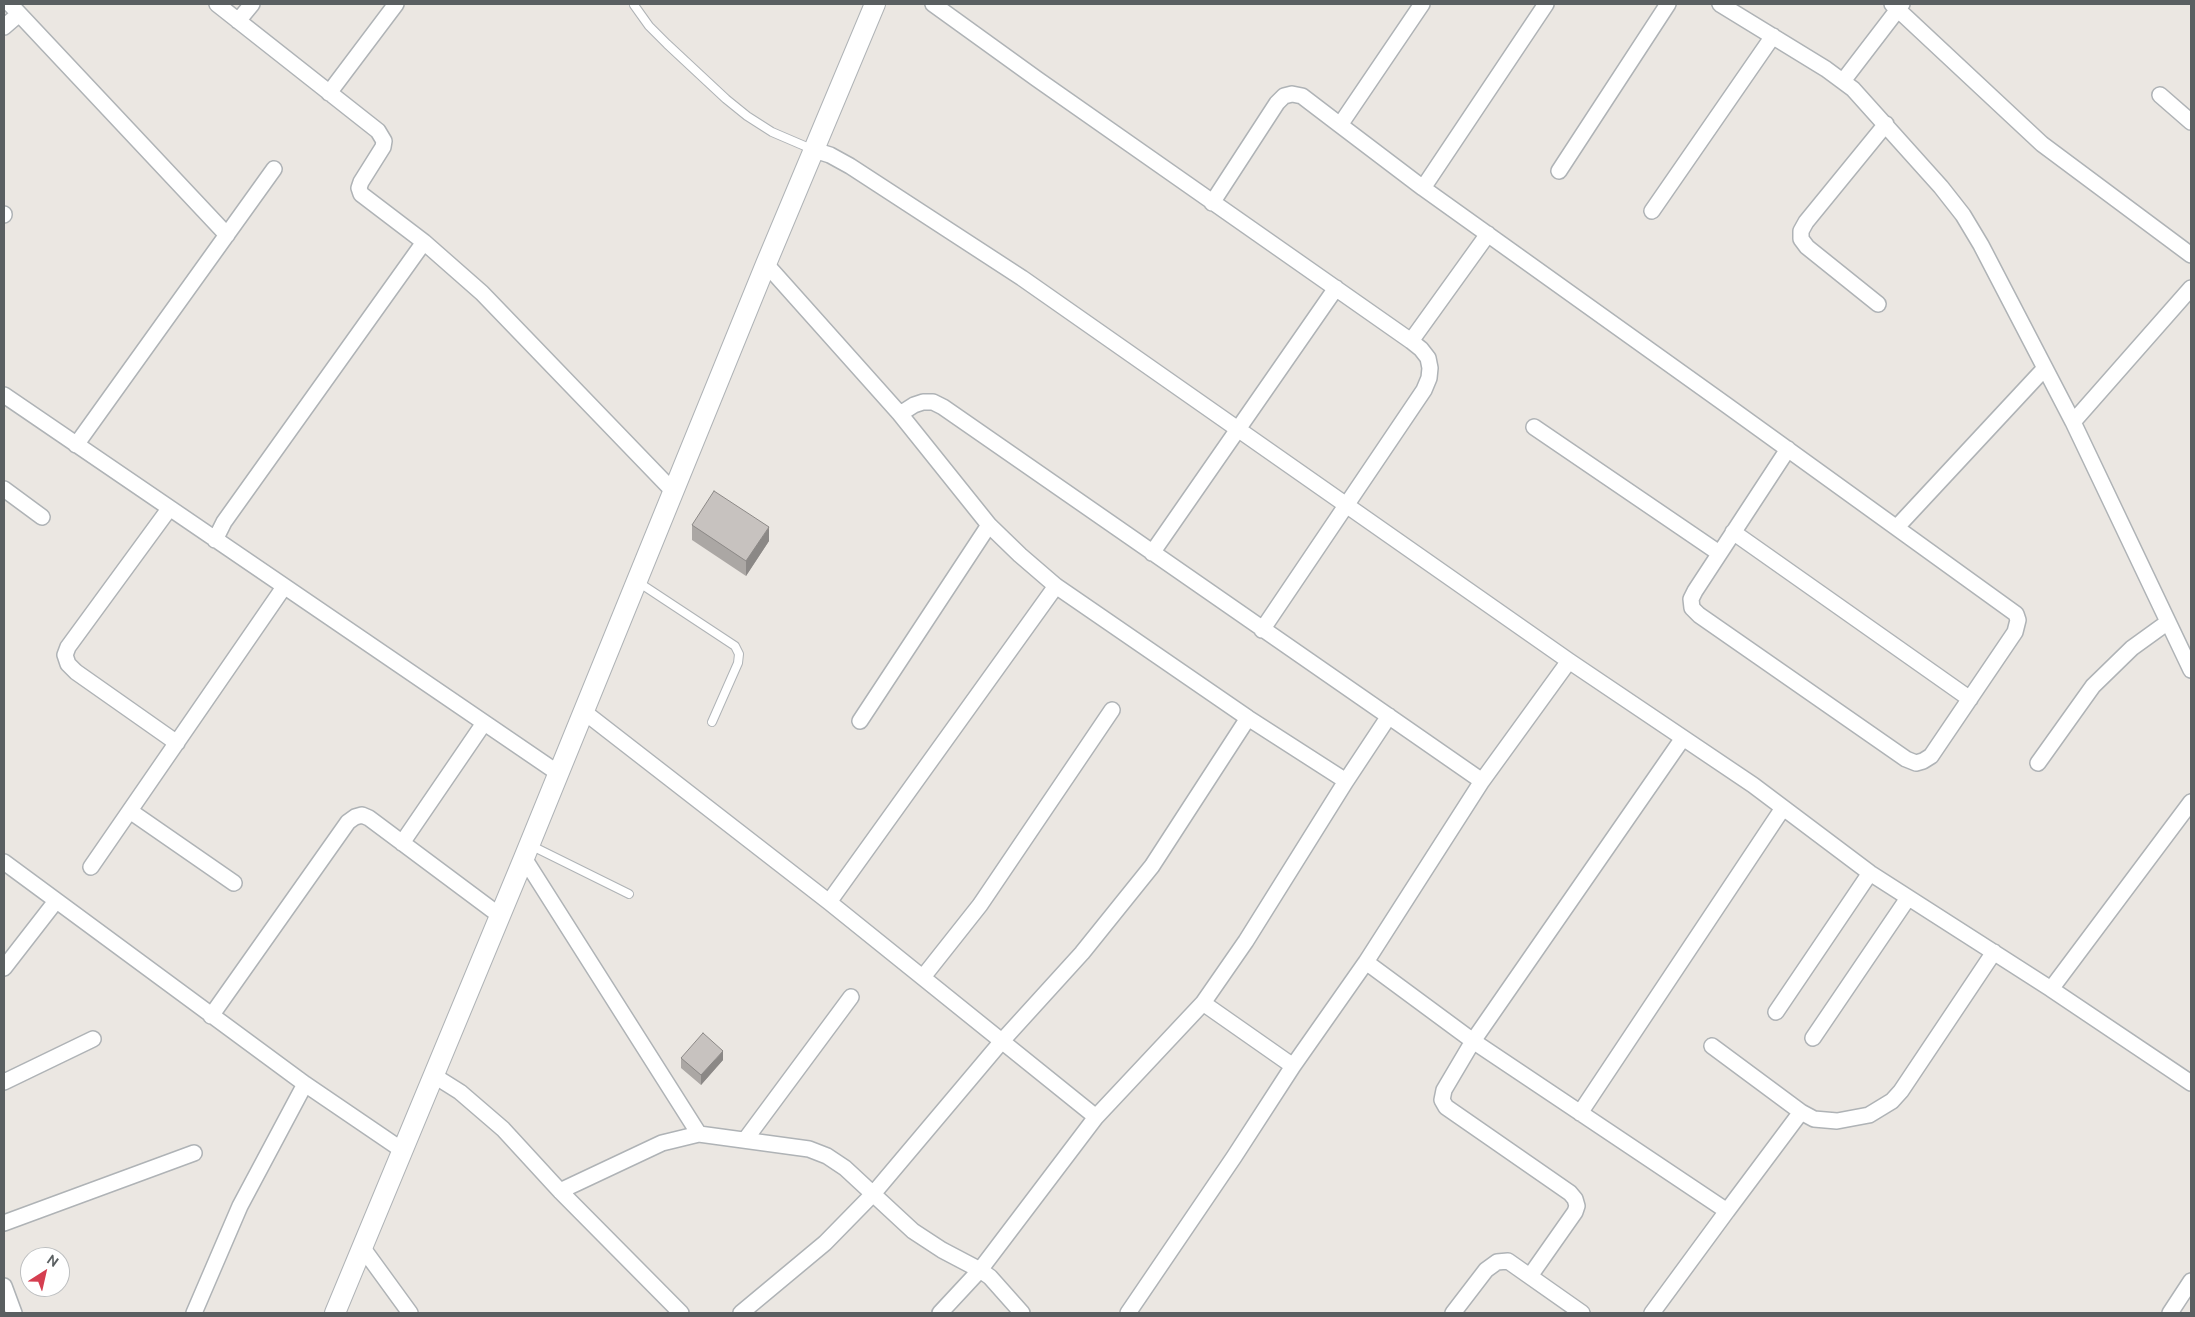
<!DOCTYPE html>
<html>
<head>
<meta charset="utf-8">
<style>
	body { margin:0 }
	#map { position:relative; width:2195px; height:1317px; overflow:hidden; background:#ebe7e2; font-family:Ubuntu,sans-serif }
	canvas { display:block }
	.frame { position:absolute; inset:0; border:5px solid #5a5f61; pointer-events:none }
	.north { position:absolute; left:20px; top:1247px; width:50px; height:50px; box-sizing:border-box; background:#fff; border:1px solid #bdbfc0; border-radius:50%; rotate:35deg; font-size:14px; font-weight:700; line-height:20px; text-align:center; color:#5a5f61 }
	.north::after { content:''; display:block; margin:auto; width:18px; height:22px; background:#d53e50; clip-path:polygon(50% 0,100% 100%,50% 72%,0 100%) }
</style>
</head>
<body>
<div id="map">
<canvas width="2195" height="1317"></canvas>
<div class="frame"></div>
<div class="north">N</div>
</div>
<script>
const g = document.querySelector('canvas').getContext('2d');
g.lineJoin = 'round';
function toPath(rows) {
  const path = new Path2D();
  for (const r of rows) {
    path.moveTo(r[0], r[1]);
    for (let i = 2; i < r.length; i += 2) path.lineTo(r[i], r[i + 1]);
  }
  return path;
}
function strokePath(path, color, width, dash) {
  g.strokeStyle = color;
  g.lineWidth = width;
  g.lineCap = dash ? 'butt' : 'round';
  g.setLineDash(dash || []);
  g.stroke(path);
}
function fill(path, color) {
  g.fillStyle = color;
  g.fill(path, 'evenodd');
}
const service = toPath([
	[634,5,649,26,667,44,726,99,747,116,772,132,814,150],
	[638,582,735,646,739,654,738,663,712,722],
	[530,845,629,894]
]);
const minor = toPath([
	[10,4,227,235],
	[217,4,378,131,384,141,383,147,361,182,359,188,361,194,424,242,482,293,673,491],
	[933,4,1037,79,1411,341,1421,349,1428,358,1430,368,1429,378,1424,390,1262,630],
	[1422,4,1340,125,1423,188,1725,404,2016,614,2018,620,2015,632,1931,756,1923,761,1916,763,1906,759,1699,615,1692,608,1691,599,1695,591,1788,449],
	[1720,4,1826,69,1853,89,1941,187,1963,215,1981,245,2073,422,2191,670],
	[1892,4,2042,144,2191,255],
	[238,21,252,4],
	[4,27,19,14],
	[1843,81,1902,4],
	[329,93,396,4],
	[2160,95,2191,122],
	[814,150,830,155,850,166,1022,278,1569,661,1753,785,1870,873,2051,989,2191,802],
	[1559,171,1668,4],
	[1423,188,1546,4],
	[1212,203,1277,103,1284,96,1292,94,1302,96,1340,125],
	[1652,211,1773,36],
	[4,215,4,214],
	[766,264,900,414,989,525,1020,555,1056,586,1248,718,1346,781],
	[1878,304,1807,247,1801,239,1801,231,1806,222,1886,124],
	[1411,341,1488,234],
	[4,395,558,773],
	[900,414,914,405,923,402,933,402,943,407,1482,781],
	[2073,422,2191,288],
	[1534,427,1719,553],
	[76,445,274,169],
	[4,489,42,517],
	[169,509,68,647,65,655,68,664,76,672,177,743],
	[1897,527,2045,368],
	[1733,532,1970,699],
	[215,540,224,522,424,242],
	[1152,553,1336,288],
	[583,711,829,902,1096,1117],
	[860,721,989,525],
	[2038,763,2093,686,2132,648,2168,622],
	[130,811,234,883],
	[402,843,484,723],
	[524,858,699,1134,809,1149,827,1156,845,1168,913,1231,942,1250,980,1270,990,1277,1022,1313],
	[4,862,305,1084,402,1150],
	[91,867,284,587],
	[829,902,1056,586],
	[1366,962,1473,1041,1727,1211,1652,1313],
	[4,968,56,901],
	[923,977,980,905,1112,710],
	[2051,989,2191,1083],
	[1203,1003,1293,1066],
	[1776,1012,1870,873],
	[211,1016,348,822,355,817,362,815,369,818,499,915],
	[1813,1038,1908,898],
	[1712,1046,1801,1112],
	[433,1075,460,1092,503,1129,560,1191,681,1313],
	[4,1082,93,1039],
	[1580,1113,1783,808],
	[745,1140,851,997],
	[560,1191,662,1143,699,1134],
	[1727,1211,1801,1112,1814,1119,1837,1121,1869,1115,1892,1101,1901,1091,1994,952],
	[4,1223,194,1153],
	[362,1247,410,1313],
	[1530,1276,1575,1212,1577,1206,1575,1199,1570,1193,1446,1107,1442,1100,1444,1090,1473,1041,1683,738],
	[4,1286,14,1313],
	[194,1313,240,1206,305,1084],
	[741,1313,825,1243,873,1194,1002,1041,1082,953,1152,866,1248,718],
	[940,1313,980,1270,1096,1117,1203,1003,1246,941,1346,781,1389,716],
	[1128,1313,1234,1157,1293,1066,1366,962,1482,781,1569,661],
	[1453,1313,1486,1270,1497,1262,1508,1261,1582,1313],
	[2170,1313,2191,1281]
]);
const secondary = toPath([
	[335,1313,524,858,766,264,875,4]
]);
const wall = toPath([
	[692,525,769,541,746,576,692,540],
	[681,1058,723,1060,701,1085,681,1068]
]);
const shadedWall = toPath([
	[769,527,769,541,746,576,746,561],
	[723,1051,723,1060,701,1085,701,1075]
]);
const building = toPath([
	[714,491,769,527,746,561,692,525,714,491],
	[703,1033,723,1051,701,1075,681,1058,703,1033]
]);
strokePath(service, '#afb3b6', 10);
strokePath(minor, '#afb3b6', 18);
strokePath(secondary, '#afb3b6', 22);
strokePath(service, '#fff', 8);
strokePath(minor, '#fff', 15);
strokePath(secondary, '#fff', 20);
fill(wall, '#aba7a4');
fill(shadedWall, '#8b8886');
fill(building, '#c7c2bf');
strokePath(building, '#8b8886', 1);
</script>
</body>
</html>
